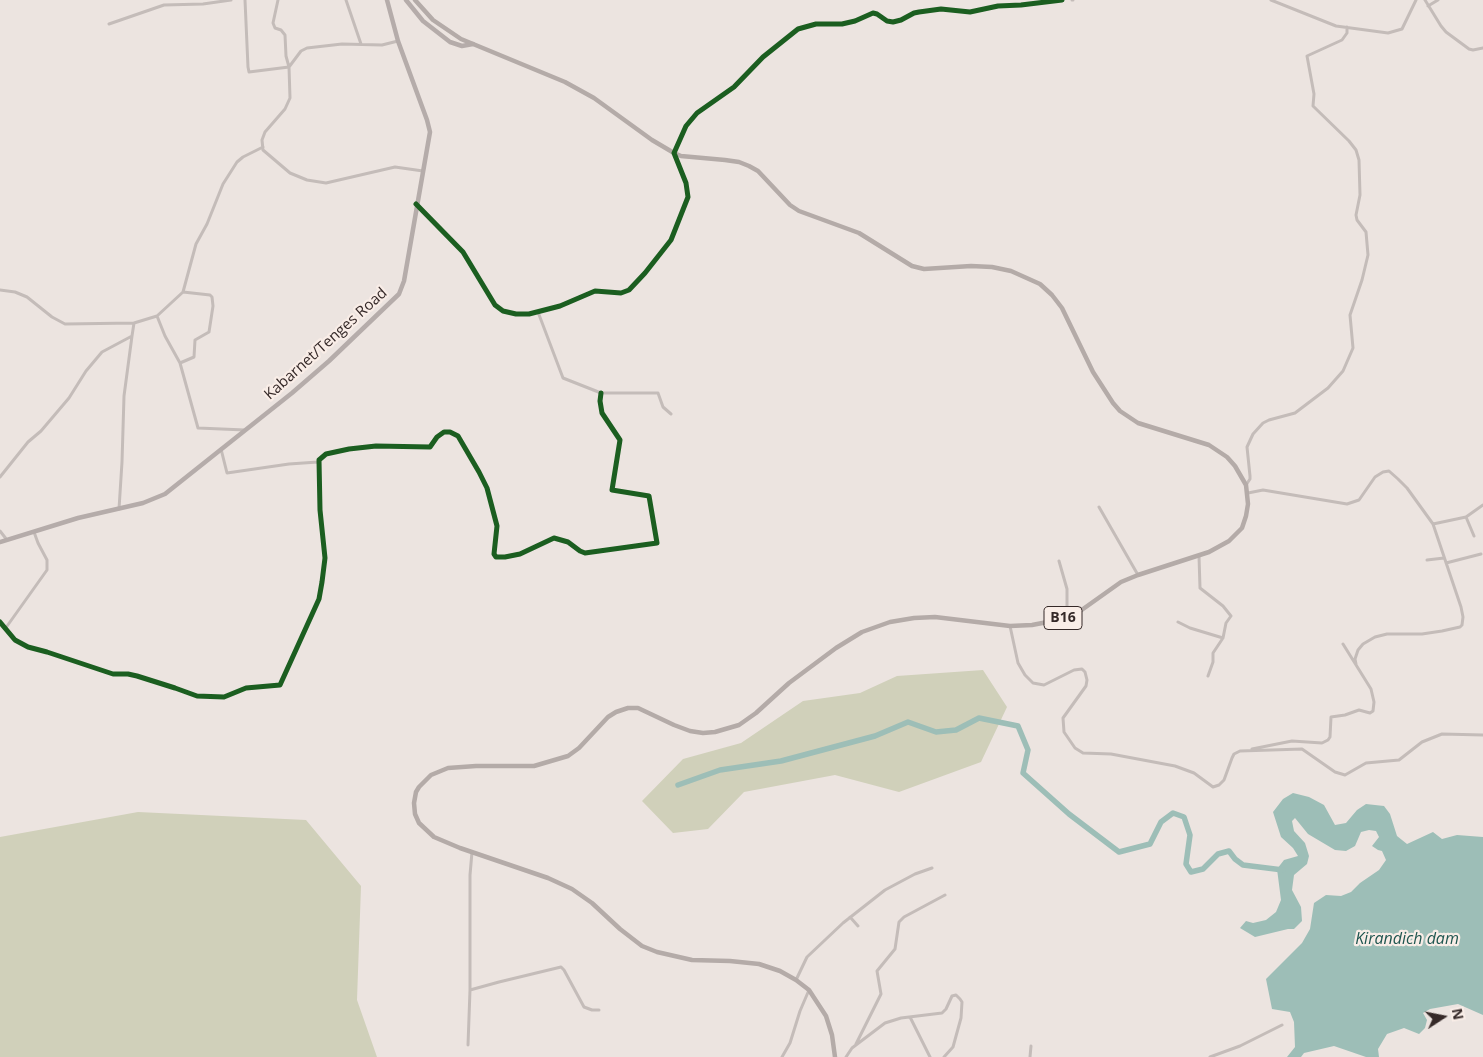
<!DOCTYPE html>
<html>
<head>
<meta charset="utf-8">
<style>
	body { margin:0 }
	#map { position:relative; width:1483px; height:1057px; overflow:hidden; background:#ece4e0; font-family:"Open Sans",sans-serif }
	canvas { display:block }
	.north { position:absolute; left:1418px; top:992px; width:50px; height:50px; -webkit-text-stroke:4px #f9ede7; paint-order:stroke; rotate:79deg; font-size:14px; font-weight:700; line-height:20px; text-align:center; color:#352928 }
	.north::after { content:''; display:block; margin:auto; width:18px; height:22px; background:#352928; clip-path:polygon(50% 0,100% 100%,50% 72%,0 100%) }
</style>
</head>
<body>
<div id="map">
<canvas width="1483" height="1057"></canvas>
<div class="north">N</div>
</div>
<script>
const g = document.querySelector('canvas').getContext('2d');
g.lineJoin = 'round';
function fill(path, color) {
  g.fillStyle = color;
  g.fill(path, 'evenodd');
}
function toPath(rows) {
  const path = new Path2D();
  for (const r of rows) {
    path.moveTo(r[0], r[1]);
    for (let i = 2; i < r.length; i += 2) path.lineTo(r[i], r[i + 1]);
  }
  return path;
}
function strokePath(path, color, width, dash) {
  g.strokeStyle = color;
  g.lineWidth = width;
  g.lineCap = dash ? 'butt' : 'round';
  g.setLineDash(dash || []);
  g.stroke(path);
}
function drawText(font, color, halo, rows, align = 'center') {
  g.font = font + ' "Open Sans",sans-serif';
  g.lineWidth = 4.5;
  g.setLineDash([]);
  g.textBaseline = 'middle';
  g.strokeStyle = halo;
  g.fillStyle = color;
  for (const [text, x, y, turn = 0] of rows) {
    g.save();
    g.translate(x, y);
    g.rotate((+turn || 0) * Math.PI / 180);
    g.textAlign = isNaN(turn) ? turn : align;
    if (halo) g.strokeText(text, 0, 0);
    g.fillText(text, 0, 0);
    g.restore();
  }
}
const green = toPath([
	[983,670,1007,707,981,762,899,792,835,775,744,792,708,829,673,833,642,801,683,759,741,743,803,701,860,693,897,676],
	[138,812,306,820,361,886,357,1000,377,1057,0,1057,0,837]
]);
const water = toPath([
	[1293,793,1309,797,1324,805,1335,825,1346,823,1357,810,1366,804,1384,806,1390,814,1397,836,1407,844,1433,832,1442,839,1457,835,1483,837,1483,1015,1458,1004,1430,1009,1423,1013,1427,1020,1425,1028,1419,1034,1404,1028,1387,1034,1378,1049,1379,1057,1366,1057,1334,1046,1304,1053,1301,1057,1287,1057,1295,1047,1294,1022,1290,1012,1272,1009,1266,979,1302,943,1310,929,1314,903,1326,895,1341,896,1351,892,1360,883,1379,870,1386,860,1382,851,1378,850,1372,846,1379,837,1376,831,1369,830,1361,832,1355,846,1346,851,1335,850,1308,834,1295,818,1292,821,1294,831,1305,843,1309,856,1307,864,1294,875,1292,890,1301,907,1302,921,1294,929,1288,929,1255,937,1240,928,1246,921,1253,923,1266,920,1276,912,1281,900,1277,869,1284,860,1298,856,1293,848,1281,837,1273,812,1283,799]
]);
const river = toPath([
	[678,785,720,770,781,761,875,736,908,722,936,732,956,730,979,718,1018,726,1028,750,1023,773,1069,814,1119,852,1150,844,1161,822,1173,813,1184,817,1190,835,1186,864,1191,872,1203,869,1218,854,1229,851,1235,859,1243,865,1283,870]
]);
const street = toPath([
	[245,0,248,67,249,72,289,67,301,51,307,48,342,44,382,45,398,41],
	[278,0,273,23,275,28,281,30,285,35,286,56,289,67,290,98,285,109,265,132,262,140,263,150,290,173,307,180,326,183,395,167,423,171],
	[346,0,361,44],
	[1072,0,1073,0],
	[1271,0,1336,26,1388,33,1402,29,1416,0],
	[1425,0,1441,26,1446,32,1469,49,1473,50,1483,48],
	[1428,6,1438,0],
	[109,24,164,5,203,4,231,0],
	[418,205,463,252,495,305,503,311,516,314,529,314,560,306,595,291,621,293,629,290,645,273,671,240,688,197,686,183,674,153,686,126,697,113,734,87,763,57,798,29,816,24,842,24,855,21,873,13,877,14,887,21,893,22,901,20,914,13,919,12,941,9,970,12,998,6,1021,5,1062,0],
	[0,290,15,292,27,297,52,317,65,324,134,323],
	[538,312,563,378,601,393,658,393,663,407,671,414],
	[157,316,165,336,180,363,198,428,245,430],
	[180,363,194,357,195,340,209,332,213,306,212,297,210,295,183,292],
	[221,449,227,473,289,464,318,462],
	[0,477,28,442,41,431,69,398,86,371,102,352,132,336,134,323,157,316,183,292,196,244,207,224,223,184,237,162,243,157,263,147],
	[1246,485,1250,479,1250,476,1247,447,1253,434,1263,423,1269,420,1295,413,1328,388,1343,371,1353,348,1350,315,1362,280,1368,255,1366,232,1357,220,1356,215,1360,195,1359,160,1356,150,1349,141,1313,106,1314,94,1307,56,1342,40,1347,33,1347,27],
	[1248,493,1263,490,1347,504,1359,500,1375,477,1383,472,1389,471,1398,479,1407,488,1433,524,1461,607,1463,617,1462,625,1460,627,1442,631,1422,634,1387,634,1375,637,1363,644,1358,650,1355,659,1356,664],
	[1099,507,1138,575],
	[119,509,122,462,124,396,132,336],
	[1466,517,1474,536],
	[1433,524,1466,517,1483,505],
	[0,531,7,540],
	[1199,556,1200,588,1223,606,1231,616,1226,623,1223,638,1213,653,1213,662,1208,676],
	[1427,560,1444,558],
	[1059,561,1067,589,1067,617],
	[1446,563,1481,554],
	[0,622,15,640,28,647,47,652,113,674,128,674,137,676,175,688,197,696,224,697,246,688,280,685,319,599,322,582,325,558,320,510,319,460,326,454,349,449,376,446,430,447,437,437,444,432,450,432,458,436,479,472,487,488,497,526,494,554,496,557,505,557,520,554,554,538,568,542,580,551,585,553,657,543,649,496,612,490,620,440,602,413,600,401,601,393],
	[1178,622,1190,628,1223,638],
	[1010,626,1018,663,1025,675,1033,683,1044,685,1074,670,1082,669,1085,672,1087,680,1086,686,1063,718,1064,732,1075,748,1083,753,1111,754,1175,766,1194,773,1213,787,1219,785,1224,780,1232,758,1234,754,1240,751,1302,749,1335,772,1345,775,1366,763,1399,760,1422,742,1442,734,1483,735],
	[5,629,47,570,47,560,38,543,34,532],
	[1252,749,1292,741,1322,743,1328,740,1330,737,1331,717,1345,715,1359,710,1370,713,1373,711,1374,702,1371,689,1343,644],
	[850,917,858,926],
	[796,980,807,957,843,923,885,890,915,874,932,868],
	[470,990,499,982,561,967,564,970,584,1007,592,1010,599,1010],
	[910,1017,930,1057],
	[856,1044,881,994,877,971,895,949,899,922,904,917,945,895],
	[468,1045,470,990,470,875,472,852],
	[782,1057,790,1043,800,1011,809,990],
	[846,1057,852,1048,885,1023,901,1018,942,1013,946,1009,952,996,956,995,960,999,962,1002,961,1018,953,1047,944,1057],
	[1030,1057,1031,1046],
	[1210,1057,1240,1046,1282,1025]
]);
const secondary = toPath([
	[406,0,423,21,450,42,462,46,473,44],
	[0,542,78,518,143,503,165,494,292,393,329,361,399,294,404,281,430,132,427,120,398,41,387,0]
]);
const primary = toPath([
	[415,0,433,20,461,39,565,82,594,98,652,140,674,153,681,156,725,160,739,162,749,166,758,171,790,205,799,211,859,233,912,266,924,269,971,266,992,267,1011,271,1040,284,1052,295,1062,308,1093,372,1113,403,1120,411,1138,423,1209,445,1227,457,1235,466,1246,485,1248,504,1246,516,1242,528,1229,541,1209,552,1138,575,1121,582,1076,614,1058,620,1032,625,1010,626,935,617,914,618,890,622,862,632,836,648,789,683,756,713,739,725,715,732,703,733,690,731,674,725,638,708,628,708,616,712,608,717,579,748,568,756,534,766,476,766,448,768,431,775,419,787,416,792,414,803,415,814,419,823,434,837,460,848,548,878,572,889,592,903,620,929,642,946,657,952,692,960,730,961,759,964,780,971,796,980,809,990,826,1016,832,1035,835,1057]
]);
const cycleway = toPath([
	[416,204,463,252,495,305,503,311,516,314,529,314,560,306,595,291,621,293,629,290,645,273,671,240,688,197,686,183,674,153,686,126,697,113,734,87,763,57,798,29,816,24,842,24,855,21,873,13,877,14,887,21,893,22,901,20,914,13,919,12,941,9,970,12,998,6,1021,5,1062,0],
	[0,622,15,640,28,647,47,652,113,674,128,674,137,676,175,688,197,696,224,697,246,688,280,685,319,599,322,582,325,558,320,510,319,460,326,454,349,449,376,446,430,447,437,437,444,432,450,432,458,436,479,472,487,488,497,526,494,554,496,557,505,557,520,554,554,538,568,542,580,551,585,553,657,543,649,496,612,490,620,440,602,413,600,401,601,393]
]);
const shields = [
	[1063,618,38]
];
const shieldNames = [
	["B16",1063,618]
];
const streetNames = [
	["Kabarnet/Tenges Road",326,344,-42]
];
const waterNames = [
	["Kirandich dam",1407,939]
];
fill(green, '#d0d0ba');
fill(water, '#9dbeb7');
strokePath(river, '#9dbeb7', 5.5);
strokePath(street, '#c4bcb9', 3);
strokePath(secondary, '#b5acaa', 4.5);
strokePath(primary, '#b4aba8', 4.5);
strokePath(cycleway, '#1b5e20', 5);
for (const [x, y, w] of shields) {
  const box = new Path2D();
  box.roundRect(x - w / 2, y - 11.5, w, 23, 4);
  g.fillStyle = '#f9ede7';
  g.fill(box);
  strokePath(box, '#352928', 1);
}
drawText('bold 14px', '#352928', null, shieldNames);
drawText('15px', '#352928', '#f9ede7', streetNames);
drawText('italic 16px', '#1e554f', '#f9ede7', waterNames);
</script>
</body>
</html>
